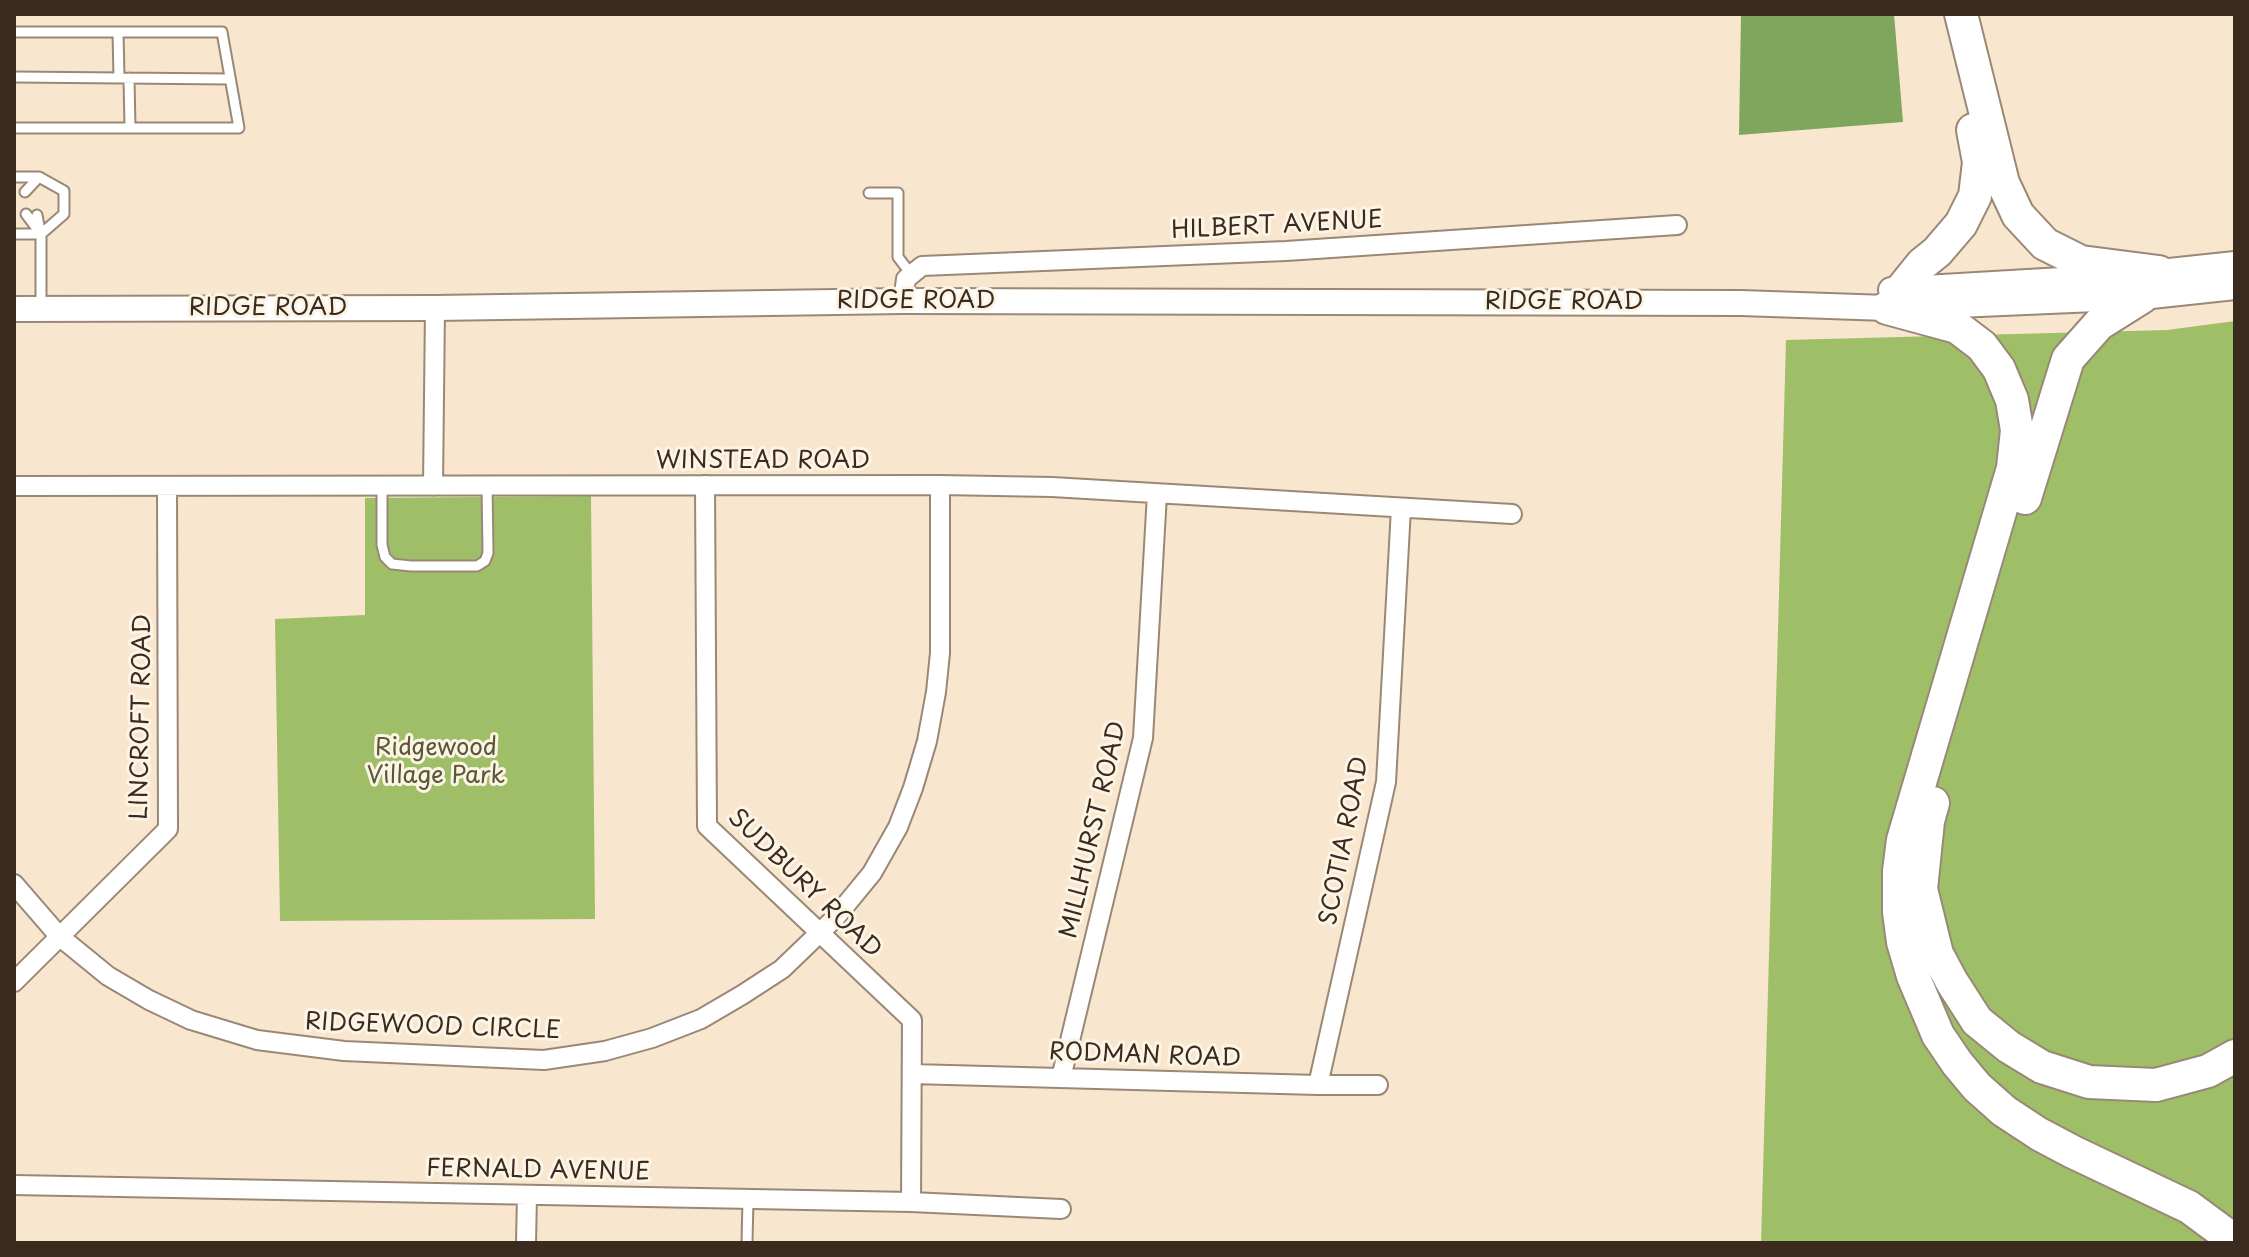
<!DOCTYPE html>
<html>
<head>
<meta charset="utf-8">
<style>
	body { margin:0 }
	#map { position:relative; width:2249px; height:1257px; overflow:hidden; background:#f8e6ce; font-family:"Playpen Sans",sans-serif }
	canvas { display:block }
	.frame { position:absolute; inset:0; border:16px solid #3b2a1e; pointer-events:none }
</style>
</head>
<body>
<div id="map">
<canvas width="2249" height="1257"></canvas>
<div class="frame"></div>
</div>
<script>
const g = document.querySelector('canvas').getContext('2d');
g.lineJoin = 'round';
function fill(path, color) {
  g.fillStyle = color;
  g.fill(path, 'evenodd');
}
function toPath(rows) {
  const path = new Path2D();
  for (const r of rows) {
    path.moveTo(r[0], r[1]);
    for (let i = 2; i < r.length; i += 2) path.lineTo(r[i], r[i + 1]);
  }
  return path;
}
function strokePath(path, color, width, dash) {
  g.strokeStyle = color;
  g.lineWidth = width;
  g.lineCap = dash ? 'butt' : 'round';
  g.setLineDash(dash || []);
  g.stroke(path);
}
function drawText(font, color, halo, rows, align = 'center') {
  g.font = font + ' "Playpen Sans",sans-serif';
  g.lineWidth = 6;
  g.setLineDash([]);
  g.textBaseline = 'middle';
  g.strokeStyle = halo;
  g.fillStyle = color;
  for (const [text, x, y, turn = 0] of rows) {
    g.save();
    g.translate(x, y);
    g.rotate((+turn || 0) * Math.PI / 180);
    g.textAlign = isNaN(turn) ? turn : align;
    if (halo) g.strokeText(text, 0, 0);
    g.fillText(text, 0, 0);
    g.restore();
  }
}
const green = toPath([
	[2235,321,2235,1243,1761,1243,1786,340,2167,330],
	[591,496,595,919,280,921,275,619,365,615,365,498]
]);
const forest = toPath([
	[1741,14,1894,14,1903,122,1739,135]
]);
const lane = toPath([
	[14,32,222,32,239,128,14,128],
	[118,32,119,78],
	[14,77,230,79],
	[129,78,130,128],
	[14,177,39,177,64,191,64,214,41,234],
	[25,192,39,177],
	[869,193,898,193,898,257,911,274],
	[26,214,41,234],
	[37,215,40,231],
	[14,234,41,234,41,308],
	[382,486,382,545,385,557,392,564,411,566,477,566,485,561,488,553,487,486],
	[747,1243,748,1199]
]);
const street = toPath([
	[903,301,906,279,922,266,1286,251,1677,225],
	[705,485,707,826,912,1020,911,1202],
	[14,486,940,485,1052,487,1512,514],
	[433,486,435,308],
	[14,884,59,936,108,976,149,1000,191,1020,257,1040,344,1051,544,1060,605,1051,652,1038,701,1019,742,995,782,969,835,918,872,873,898,827,913,788,927,741,936,692,940,653,940,485],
	[14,982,168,829,167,486],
	[912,1074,1318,1085,1378,1085],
	[1061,1078,1143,738,1157,494],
	[1318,1085,1386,782,1401,508],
	[14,1185,911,1202,1061,1209],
	[526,1243,527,1195]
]);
const secondary = toPath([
	[1891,290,2113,277,2235,264],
	[14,309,435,308,903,301,1741,303,1887,308,2142,297,2235,287]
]);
const highway = toPath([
	[1961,14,2003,183,2018,215,2045,244,2081,262,2159,272],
	[1901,290,1922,264,1937,252,1961,224,1975,196,1979,162,1973,130],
	[1887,308,1957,327,1982,346,1999,369,2012,400,2017,430,2013,468,1903,840,1899,871,1899,912,1903,942,1913,976,1938,1035,1957,1063,1977,1087,2004,1111,2039,1134,2073,1152,2189,1207,2235,1241],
	[2025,498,2068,359,2099,324,2142,297],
	[1933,803,1928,821,1921,889,1937,954,1952,982,1977,1021,2009,1047,2042,1067,2089,1082,2156,1085,2208,1071,2235,1056]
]);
const streetNames = [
	["HILBERT AVENUE",1277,226,-3],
	["RIDGE ROAD",916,301],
	["RIDGE ROAD",1564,302],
	["RIDGE ROAD",268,308],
	["WINSTEAD ROAD",763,461],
	["LINCROFT ROAD",142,717,-89],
	["MILLHURST ROAD",1094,830,-77],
	["SCOTIA ROAD",1345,841,-79],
	["SUDBURY ROAD",804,884,44],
	["RIDGEWOOD CIRCLE",433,1027,2],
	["RODMAN ROAD",1145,1056,2],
	["FERNALD AVENUE",538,1171,1]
];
const parkNames = [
	["Ridgewood",436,748],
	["Village Park",436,776]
];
fill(green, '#9ebf68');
fill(forest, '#7ea65c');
strokePath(lane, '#9a8876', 13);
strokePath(street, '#9a8876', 22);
strokePath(secondary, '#9a8876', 28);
strokePath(highway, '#9a8876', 36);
strokePath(lane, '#fff', 9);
strokePath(street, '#fff', 18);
strokePath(secondary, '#fff', 24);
strokePath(highway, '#fff', 32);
drawText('24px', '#3b2a1e', '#fcf5e5', streetNames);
drawText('24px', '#595734', '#fcf5e5', parkNames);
</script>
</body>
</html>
